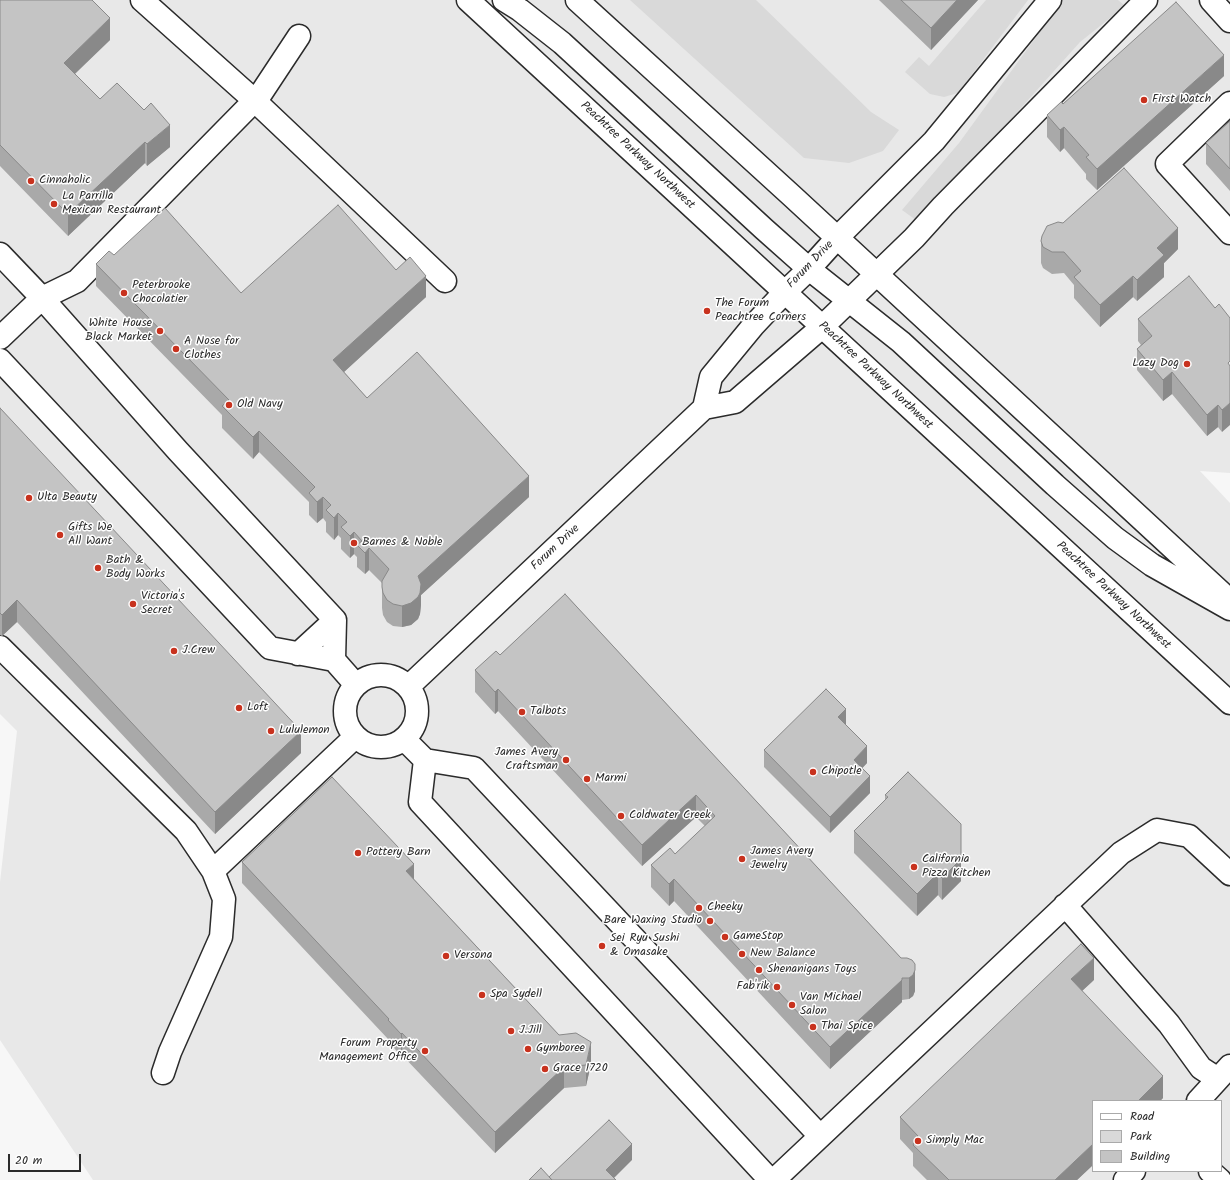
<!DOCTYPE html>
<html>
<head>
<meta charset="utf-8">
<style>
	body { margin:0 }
	#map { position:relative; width:1230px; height:1180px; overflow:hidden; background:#f7f7f7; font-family:Kalam,sans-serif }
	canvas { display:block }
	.legend { position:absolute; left:1092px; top:1100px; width:130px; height:72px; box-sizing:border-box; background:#fff; border:1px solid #aaa; margin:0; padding:5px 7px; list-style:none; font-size:12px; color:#2b2b2b }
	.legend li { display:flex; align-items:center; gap:8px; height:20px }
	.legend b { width:20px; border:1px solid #aaa }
	.scale { position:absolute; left:8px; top:1154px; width:73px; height:18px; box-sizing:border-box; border:2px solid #2b2b2b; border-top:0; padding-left:5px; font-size:12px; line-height:14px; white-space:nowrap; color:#2b2b2b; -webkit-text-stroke:3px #fff; paint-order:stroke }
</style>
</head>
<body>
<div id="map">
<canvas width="1230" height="1180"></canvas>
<ul class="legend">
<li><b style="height:5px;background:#fff"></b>Road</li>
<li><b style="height:11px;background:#d9d9d9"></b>Park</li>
<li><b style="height:11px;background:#c4c4c4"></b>Building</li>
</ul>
<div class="scale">20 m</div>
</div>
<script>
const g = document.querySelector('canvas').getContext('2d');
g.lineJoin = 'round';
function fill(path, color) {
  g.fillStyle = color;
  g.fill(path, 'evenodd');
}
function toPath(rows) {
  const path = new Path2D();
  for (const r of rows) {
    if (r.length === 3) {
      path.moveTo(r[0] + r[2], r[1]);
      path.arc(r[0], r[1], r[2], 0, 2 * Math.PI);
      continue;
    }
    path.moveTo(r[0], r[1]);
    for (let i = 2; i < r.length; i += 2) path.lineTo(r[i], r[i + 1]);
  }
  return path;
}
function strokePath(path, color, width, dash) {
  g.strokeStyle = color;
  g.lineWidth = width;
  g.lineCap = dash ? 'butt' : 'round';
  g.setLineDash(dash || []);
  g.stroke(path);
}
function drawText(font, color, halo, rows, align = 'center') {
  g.font = font + ' Kalam,sans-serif';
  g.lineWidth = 3;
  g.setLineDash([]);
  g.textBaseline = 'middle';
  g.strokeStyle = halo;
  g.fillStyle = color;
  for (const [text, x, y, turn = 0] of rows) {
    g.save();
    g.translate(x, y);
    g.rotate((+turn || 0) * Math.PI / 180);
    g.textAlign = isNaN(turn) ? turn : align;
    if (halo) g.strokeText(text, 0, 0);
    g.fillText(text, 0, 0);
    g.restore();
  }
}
const built = toPath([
	[0,0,1230,0,1230,473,1200,471,1230,503,1230,1180,93,1180,0,1040,0,882,17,731,0,714],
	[1093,1101,1221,1101,1221,1171,1093,1171]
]);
const green = toPath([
	[630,0,756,0,871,112,899,130,883,151,849,163,804,158],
	[986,0,1028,0,958,93,944,97,930,94,905,72,919,57,929,66],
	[1063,0,1118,0,1125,6,1080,42,985,148,916,220,902,210,959,143]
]);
const minor = toPath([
	[142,0,255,101,445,281],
	[1211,0,1230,21],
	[1230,103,1167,164,1230,233],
	[0,254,42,298,178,451,335,620,334,660],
	[0,338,42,298,77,281,260,95,299,36],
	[0,360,270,648,334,660,356,685],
	[704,408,711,377,753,326,784,293,809,269,837,238,934,141,1050,0],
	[0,647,186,831,213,871,224,899,221,937,170,1052,163,1073],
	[298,654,335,620],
	[381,711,36],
	[408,687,704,408,735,402,822,327,914,238,943,206,1146,0],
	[404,739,425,760,474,768,820,1136],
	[425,760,420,802,770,1180],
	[213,871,355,737],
	[1065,905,1169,1024,1201,1068,1218,1079],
	[1198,1101,1230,1066],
	[1210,1171,1220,1180],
	[774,1180,1121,853,1157,830,1189,836,1230,874],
	[1125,1180,1134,1171]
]);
const highway = toPath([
	[468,0,1230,703],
	[504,0,520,10,562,43,764,229,809,269,901,342,1055,485,1115,538,1152,565,1230,609],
	[577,0,792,196,1228,599]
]);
const wall = toPath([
	[0,0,110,40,75,74,100,99,170,147,147,166,145,163,68,236,0,166],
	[879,0,978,0,931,50],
	[1224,76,1097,190,1086,179,1086,174,1064,148,1060,152,1047,137,1047,115,1063,104],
	[1230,121,1230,191,1206,164,1206,143],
	[1041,241,1178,249,1164,263,1164,277,1137,301,1133,297,1100,327,1074,298,1074,285,1064,273,1052,274,1043,268,1041,263],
	[114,255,241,293,396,270,426,297,344,372,367,398,529,497,421,595,421,605,420,614,418,619,411,625,402,627,393,626,387,622,383,615,382,608,382,583,369,570,365,574,357,567,357,557,354,554,350,558,341,549,341,538,338,535,334,540,326,532,326,522,323,518,317,523,309,515,309,502,259,452,253,459,222,428,222,415,96,286,96,264],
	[1215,308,1230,318,1222,432,1218,427,1207,436,1172,394,1163,401,1137,370,1137,349,1141,345,1138,341,1138,319],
	[0,408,301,753,215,834,17,622,2,636,0,635],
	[565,594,901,958,915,991,913,996,909,999,902,1000,902,1002,830,1069,674,901,669,906,651,887,651,865,675,854,705,826,696,817,642,866,498,711,495,714,475,692,475,670,500,655],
	[846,726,867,763,862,768,870,793,830,833,764,767,764,750],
	[885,795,961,881,942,900,938,895,917,916,854,853,854,831,885,800],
	[242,862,414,879,559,1035,591,1064,586,1086,564,1088,495,1153,402,1055,401,1056,388,1041,388,1039,242,883],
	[1094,980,1082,991,1163,1098,1160,1101,1093,1101,1093,1165,1077,1180,927,1180,913,1166,913,1153,900,1139,900,1117]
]);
const shadedWall = toPath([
	[957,0,978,0,931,50,931,28],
	[110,18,110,40,64,84,64,63],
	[1224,55,1224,76,1097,190,1097,169],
	[170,125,170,147,147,166,147,144],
	[1064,127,1064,148,1060,152,1060,130],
	[145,142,145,163,68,236,68,214],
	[1178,228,1178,249,1164,263,1164,277,1137,301,1137,280,1157,248],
	[426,276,426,297,333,382,333,360],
	[1133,276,1133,297,1100,327,1100,305],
	[1172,372,1172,394,1163,401,1163,380],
	[1230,403,1230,425,1222,432,1222,410],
	[1218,405,1218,427,1207,436,1207,415],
	[259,431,259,452,253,459,253,437],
	[529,476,529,497,421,595,421,605,420,614,418,619,411,625,402,627,402,606,418,576],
	[323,497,323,518,317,523,317,502],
	[338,513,338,535,334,540,334,518],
	[354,532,354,554,350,558,350,536],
	[369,548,369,570,365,574,365,553],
	[17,600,17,622,2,636,2,615],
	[498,689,498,711,495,714,495,692],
	[846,709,846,726,838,717],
	[301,731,301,753,215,834,215,812],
	[867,746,867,763,854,777,854,760],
	[870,776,870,793,830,833,830,817],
	[696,795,696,817,642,866,642,845],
	[961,859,961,881,942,900,942,878],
	[414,864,414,886,406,871],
	[938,873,938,895,917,916,917,894],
	[674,879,674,901,669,906,669,884],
	[1094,958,1094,980,1071,1001,1071,979],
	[915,970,915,991,913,996,909,999,909,978],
	[902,978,902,1002,830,1069,830,1047],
	[402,1033,402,1055,401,1056,401,1034],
	[591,1042,591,1064,586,1086,586,1065],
	[564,1067,564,1088,495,1153,495,1132],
	[1163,1076,1163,1098,1160,1101,1138,1101],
	[632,1144,632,1160,612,1180,606,1170],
	[1093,1144,1093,1165,1077,1180,1055,1180]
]);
const building = toPath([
	[0,0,92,0,110,18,64,63,100,99,117,83,144,110,151,103,170,125,147,144,145,142,68,214,0,145,0,0],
	[901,0,957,0,931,28,901,0],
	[1176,2,1224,55,1097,169,1086,157,1089,155,1064,127,1060,130,1047,115,1061,102,1063,104,1176,2],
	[1230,121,1230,169,1206,143,1230,121],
	[1124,168,1178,228,1157,248,1164,255,1137,280,1133,276,1100,305,1074,277,1081,271,1064,252,1052,252,1043,247,1041,241,1042,236,1047,226,1058,222,1063,223,1124,168],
	[338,205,396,270,410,257,426,276,333,360,367,398,417,352,529,476,418,576,421,584,420,593,418,597,411,603,402,606,393,604,387,600,383,593,382,587,382,581,389,569,369,548,365,553,357,545,362,541,354,532,350,536,341,527,347,522,338,513,334,518,326,510,331,505,323,497,317,502,309,493,315,487,259,431,253,437,222,406,229,400,96,264,109,251,114,255,165,208,241,293,338,205],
	[1189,276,1215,308,1219,304,1230,318,1230,361,1228,363,1230,366,1230,403,1222,410,1218,405,1207,415,1172,372,1163,380,1137,349,1152,336,1138,319,1189,276],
	[0,408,301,731,215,812,17,600,2,615,0,613,0,408],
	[565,594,901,958,907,958,912,960,915,964,915,970,913,975,909,978,902,978,902,980,830,1047,674,879,669,884,651,865,670,848,675,854,715,816,696,795,642,845,498,689,495,692,475,670,496,651,500,655,565,594],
	[826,689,846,709,838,717,867,746,854,760,870,776,830,817,764,750,826,689],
	[908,772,961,824,961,859,942,878,938,873,917,894,854,831,888,797,885,795,908,772],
	[332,777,414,864,406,871,559,1035,576,1033,591,1042,586,1065,564,1067,495,1132,402,1033,401,1034,388,1020,389,1019,242,862,332,777],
	[1081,944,1094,958,1071,979,1163,1076,1138,1101,1093,1101,1093,1144,1055,1180,949,1180,913,1145,918,1136,900,1117,1081,944],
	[609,1120,632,1144,606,1170,616,1180,552,1180,549,1177,609,1120],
	[541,1168,552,1180,529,1180,541,1168]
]);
const markers = [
	[1144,100,4,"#c8321e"],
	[31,181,4,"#c8321e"],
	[54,204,4,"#c8321e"],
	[124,293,4,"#c8321e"],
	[707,311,4,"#c8321e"],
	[160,331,4,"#c8321e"],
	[176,349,4,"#c8321e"],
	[1187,364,4,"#c8321e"],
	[229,405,4,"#c8321e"],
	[29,498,4,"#c8321e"],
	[60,535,4,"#c8321e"],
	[354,543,4,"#c8321e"],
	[98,568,4,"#c8321e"],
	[133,604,4,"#c8321e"],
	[174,651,4,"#c8321e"],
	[239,708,4,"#c8321e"],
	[522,712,4,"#c8321e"],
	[271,731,4,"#c8321e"],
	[566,760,4,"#c8321e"],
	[813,772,4,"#c8321e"],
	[587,779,4,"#c8321e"],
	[621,816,4,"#c8321e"],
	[358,853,4,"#c8321e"],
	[742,859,4,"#c8321e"],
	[914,867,4,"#c8321e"],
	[699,908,4,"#c8321e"],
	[710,921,4,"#c8321e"],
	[725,937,4,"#c8321e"],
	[602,946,4,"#c8321e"],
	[742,954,4,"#c8321e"],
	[446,956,4,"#c8321e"],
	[759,970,4,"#c8321e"],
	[777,987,4,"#c8321e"],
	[482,995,4,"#c8321e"],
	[792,1005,4,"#c8321e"],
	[813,1027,4,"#c8321e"],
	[511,1031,4,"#c8321e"],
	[528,1049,4,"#c8321e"],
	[425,1051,4,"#c8321e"],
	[545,1069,4,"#c8321e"],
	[918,1141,4,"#c8321e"]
];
const poiNames = [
	["First Watch",1152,100],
	["Cinnaholic",39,181],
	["La Parrilla",62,197],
	["Mexican Restaurant",62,211],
	["Peterbrooke",132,286],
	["Chocolatier",132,300],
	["The Forum",715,304],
	["Peachtree Corners",715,318],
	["White House",152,324,"right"],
	["Black Market",152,338,"right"],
	["A Nose for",184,342],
	["Clothes",184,356],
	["Lazy Dog",1179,364,"right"],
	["Old Navy",237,405],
	["Ulta Beauty",37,498],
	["Gifts We",68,528],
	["All Want",68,542],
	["Barnes & Noble",362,543],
	["Bath &",106,561],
	["Body Works",106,575],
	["Victoria's",141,597],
	["Secret",141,611],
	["J.Crew",182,651],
	["Loft",247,708],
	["Talbots",530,712],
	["Lululemon",279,731],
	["James Avery",558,753,"right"],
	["Craftsman",558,767,"right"],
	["Chipotle",821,772],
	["Marmi",595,779],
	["Coldwater Creek",629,816],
	["James Avery",750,852],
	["Jewelry",750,866],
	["Pottery Barn",366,853],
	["California",922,860],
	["Pizza Kitchen",922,874],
	["Cheeky",707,908],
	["Bare Waxing Studio",702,921,"right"],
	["GameStop",733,937],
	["Sei Ryu Sushi",610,939],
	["& Omasake",610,953],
	["New Balance",750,954],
	["Versona",454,956],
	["Shenanigans Toys",767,970],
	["Fab'rik",769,987,"right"],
	["Spa Sydell",490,995],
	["Van Michael",800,998],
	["Salon",800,1012],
	["Thai Spice",821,1027],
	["J.Jill",519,1031],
	["Forum Property",417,1044,"right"],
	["Management Office",417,1058,"right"],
	["Gymboree",536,1049],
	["Grace 1720",553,1069],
	["Simply Mac",926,1141]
];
const streetNames = [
	["Peachtree Parkway Northwest",637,156,43],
	["Forum Drive",811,265,-46],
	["Peachtree Parkway Northwest",875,376,43],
	["Forum Drive",556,548,-43],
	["Peachtree Parkway Northwest",1113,596,43]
];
fill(built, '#e8e8e8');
fill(green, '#d9d9d9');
strokePath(minor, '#2b2b2b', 25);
strokePath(highway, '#2b2b2b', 25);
strokePath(minor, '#fff', 22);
strokePath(highway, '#fff', 22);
fill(wall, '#a9a9a9');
fill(shadedWall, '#898989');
fill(building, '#c4c4c4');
strokePath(building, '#898989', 1);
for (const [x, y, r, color] of markers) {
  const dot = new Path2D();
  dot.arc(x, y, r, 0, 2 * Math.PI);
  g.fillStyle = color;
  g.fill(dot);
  strokePath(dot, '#fff', 1.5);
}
drawText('12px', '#2b2b2b', '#fff', poiNames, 'left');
drawText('12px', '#2b2b2b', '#fff', streetNames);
</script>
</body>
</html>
